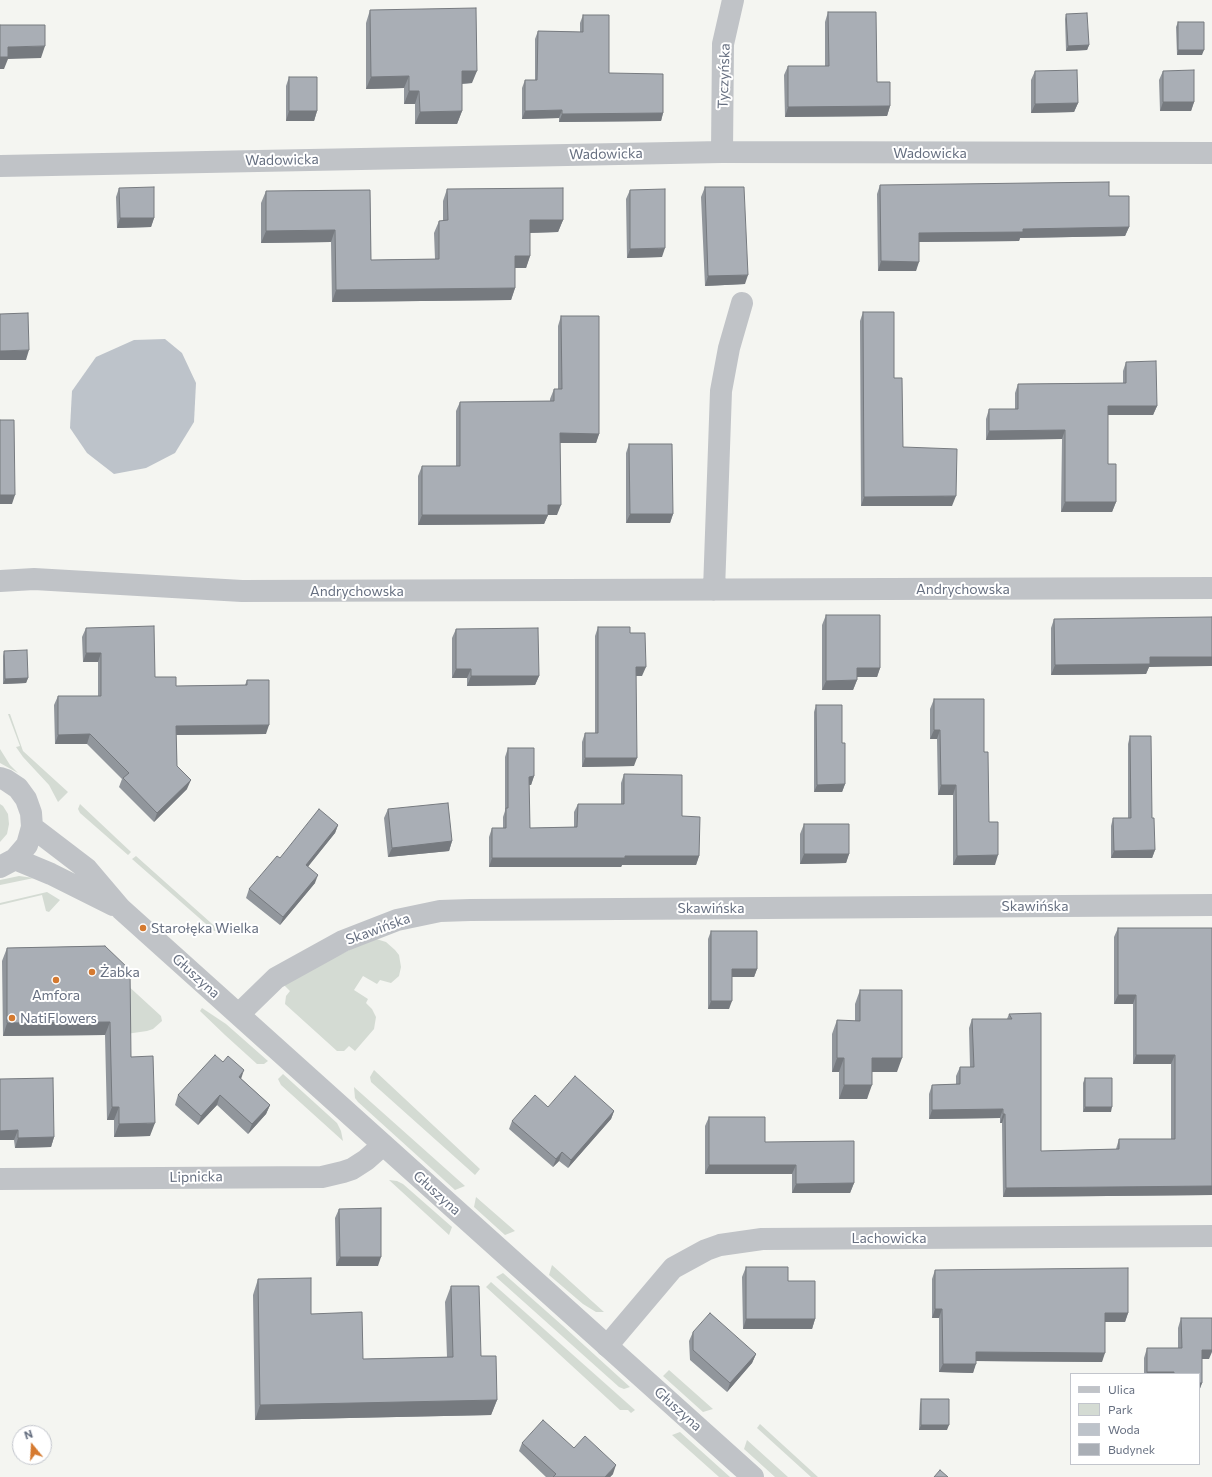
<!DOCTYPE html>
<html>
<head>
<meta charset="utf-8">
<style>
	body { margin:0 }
	#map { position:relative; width:1212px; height:1477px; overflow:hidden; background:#f4f5f1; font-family:Commissioner,sans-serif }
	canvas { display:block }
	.legend { position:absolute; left:1070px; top:1373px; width:130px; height:92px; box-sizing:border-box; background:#fff; border:1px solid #c2c5cc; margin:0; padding:5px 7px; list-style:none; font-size:12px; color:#666f80 }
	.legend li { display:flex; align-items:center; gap:8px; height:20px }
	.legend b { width:20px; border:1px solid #c2c5cc }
	.north { position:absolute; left:12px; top:1425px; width:40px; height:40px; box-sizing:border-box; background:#fff; border:1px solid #c2c5cc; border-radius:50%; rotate:342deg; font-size:11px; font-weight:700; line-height:16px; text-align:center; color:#666f80 }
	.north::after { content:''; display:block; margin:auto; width:14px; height:18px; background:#d57a30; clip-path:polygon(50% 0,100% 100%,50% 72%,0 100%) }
</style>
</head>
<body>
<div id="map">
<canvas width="1212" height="1477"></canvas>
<ul class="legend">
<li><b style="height:5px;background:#c0c3c7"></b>Ulica</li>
<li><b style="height:11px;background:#d4dbd3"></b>Park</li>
<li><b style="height:11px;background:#bdc3ca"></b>Woda</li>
<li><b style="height:11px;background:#a9aeb5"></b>Budynek</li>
</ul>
<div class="north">N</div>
</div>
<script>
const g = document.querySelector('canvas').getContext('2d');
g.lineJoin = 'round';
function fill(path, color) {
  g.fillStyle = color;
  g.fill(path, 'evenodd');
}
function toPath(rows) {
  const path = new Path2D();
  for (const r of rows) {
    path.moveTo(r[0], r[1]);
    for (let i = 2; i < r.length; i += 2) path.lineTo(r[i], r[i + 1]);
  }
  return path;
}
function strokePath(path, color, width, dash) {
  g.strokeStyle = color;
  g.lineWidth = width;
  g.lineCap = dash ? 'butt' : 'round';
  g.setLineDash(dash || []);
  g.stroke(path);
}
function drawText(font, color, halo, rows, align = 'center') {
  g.font = font + ' Commissioner,sans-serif';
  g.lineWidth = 4;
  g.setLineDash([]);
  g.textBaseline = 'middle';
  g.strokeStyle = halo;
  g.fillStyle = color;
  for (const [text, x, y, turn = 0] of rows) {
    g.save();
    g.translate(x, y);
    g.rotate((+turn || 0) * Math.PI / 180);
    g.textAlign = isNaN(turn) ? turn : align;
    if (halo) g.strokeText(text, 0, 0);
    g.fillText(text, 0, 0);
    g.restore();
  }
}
const green = toPath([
	[8,714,10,714,23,751,68,792,58,802,49,785,23,757,16,747,20,746],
	[0,749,10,765,18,773,0,763],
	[0,804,3,806,8,814,9,824,7,834,0,842],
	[80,804,131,852,128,855,80,813,78,809],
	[136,856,220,931,214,931,132,859],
	[19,876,34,878,0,885,0,880],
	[47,892,60,900,49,912,46,911,42,895,0,905,0,903],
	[373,938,386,942,395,950,399,955,401,967,399,976,391,983,380,980,377,984,363,976,354,990,368,999,366,1003,372,1009,376,1017,374,1029,355,1051,349,1046,344,1051,337,1051,285,1004,286,996,290,991,284,985,292,979],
	[125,983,161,1016,162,1021,153,1029,147,1031,126,1034],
	[202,1008,226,1024,268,1061,264,1064,257,1064,225,1035,200,1011],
	[374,1070,480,1169,475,1175,371,1082,370,1077],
	[283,1074,337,1123,341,1131,343,1141,281,1085,278,1079],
	[354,1087,465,1186,455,1190,432,1169,358,1102,355,1098],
	[389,1180,397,1181,403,1184,452,1227,449,1235],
	[476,1197,515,1231,505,1235,474,1207],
	[552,1265,604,1312,596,1312,583,1304,549,1275],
	[503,1273,563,1326,630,1387,624,1389,619,1387,496,1277],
	[491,1282,635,1410,631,1413,628,1410,620,1410,486,1287],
	[669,1370,713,1409,703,1412,663,1376],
	[760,1424,818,1477,811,1477,757,1428],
	[680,1432,730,1477,719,1477,672,1435],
	[747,1440,788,1477,775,1477,744,1449]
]);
const water = toPath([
	[165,339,182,353,196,383,194,422,175,453,146,468,114,474,87,453,70,428,72,391,96,357,134,340]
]);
const minor = toPath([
	[722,152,723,44,733,0],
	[0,166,722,152,1212,153],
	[0,581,34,579,242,591,1212,588],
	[714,590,721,391,729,348,742,303],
	[239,1014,276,978,343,941,397,920,440,911,470,910,1212,905],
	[0,1179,322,1177,343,1172,352,1169,366,1160,383,1145],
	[607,1346,673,1268,706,1250,720,1245,762,1239,1212,1236]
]);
const tertiary = toPath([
	[0,778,6,780,18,788,26,799,31,813,32,827,27,845,15,859,0,867],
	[32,827,87,869,121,909,753,1477],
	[15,859,51,874,113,905]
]);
const wall = toPath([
	[370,10,472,83,462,84,462,111,457,124,415,124,415,104,404,104,404,88,366,89,366,23],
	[828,12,877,82,890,106,887,116,785,117,784,75,788,66,825,66,825,22],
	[1066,14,1089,45,1087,50,1066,51,1065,19],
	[583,15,609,73,663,113,661,121,559,122,559,118,522,119,522,88,525,80,535,80,535,39,538,31,580,32,580,23],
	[1178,22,1202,55,1177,55,1176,27],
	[1035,71,1078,103,1074,112,1031,113,1031,80],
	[1163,71,1194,102,1191,111,1160,111,1159,80],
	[289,77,317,111,314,121,286,121,286,86],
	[880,185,1109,196,1129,227,1125,236,1020,238,1019,241,919,242,916,271,878,271,877,194],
	[705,187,745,284,705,286,701,197],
	[119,188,154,218,151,227,117,228,116,197],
	[447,189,563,220,558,232,530,233,530,256,526,268,515,268,515,288,511,300,332,302,331,242,261,243,261,203,266,191,370,190,371,260,435,259,434,233,439,221,443,221,443,201],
	[630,190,662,257,627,258,626,199],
	[863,312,894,378,903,447,952,506,861,506,860,321],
	[561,316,599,434,596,443,560,443,557,515,548,515,544,524,418,525,418,476,422,466,456,466,456,411,460,402,550,401,550,399,554,389,558,389,558,326],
	[1126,362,1157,406,1153,415,1108,415,1108,464,1116,502,1112,512,1061,512,1062,439,986,440,986,419,989,409,1015,409,1015,393,1018,384,1123,383,1123,371],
	[629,444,673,514,670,523,626,523,626,453],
	[826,615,880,668,877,677,857,677,857,680,853,690,822,690,822,625],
	[1054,619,1149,667,1146,674,1051,675,1051,628],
	[598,627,630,633,642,676,636,676,634,766,582,767,582,742,585,733,595,733,595,636],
	[86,628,155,677,176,686,245,685,247,680,266,734,176,735,177,766,187,789,154,822,119,787,122,779,87,744,55,744,54,705,58,696,98,696,98,662,83,662,82,637],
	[456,629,539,676,535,685,467,686,467,678,452,678,452,638],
	[4,651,28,678,26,683,3,684,3,656],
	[934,699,984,752,989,822,995,865,953,865,953,795,938,795,937,739,930,739,930,709],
	[816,705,845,784,842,792,814,792,814,712],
	[1130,736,1152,818,1155,850,1152,858,1111,858,1111,826,1113,818,1128,818,1128,744],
	[508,748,534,776,531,785,529,785,530,828,574,827,574,812,578,804,621,804,621,783,624,774,682,816,699,856,696,865,622,865,621,867,489,867,489,837,492,828,503,828,503,817,505,811,505,757],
	[388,809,452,841,449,851,388,857,384,818],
	[804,824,849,854,846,863,800,864,800,834],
	[338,825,335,833,308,866,315,883,280,925,246,898,249,889,280,858],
	[1118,928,1212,928,1212,1195,1003,1197,1002,1123,1000,1123,1000,1118,929,1119,929,1094,932,1085,956,1084,956,1076,960,1067,970,1067,969,1028,972,1019,1007,1019,1009,1014,1041,1013,1041,1151,1116,1149,1119,1139,1171,1139,1171,1064,1133,1064,1133,1004,1114,1004,1114,937],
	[711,931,757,969,754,977,732,977,729,1009,708,1009,708,939],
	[105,946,131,1057,150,1136,114,1137,114,1120,107,1120,105,1035,3,1036,2,961,7,948],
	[860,990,897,1072,872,1072,867,1099,839,1099,839,1072,832,1072,832,1034,837,1020,855,1021,855,1004],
	[223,1062,270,1105,266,1114,248,1134,217,1105,198,1125,175,1105,178,1095],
	[1085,1078,1111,1112,1083,1112,1083,1083],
	[0,1079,54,1137,51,1147,15,1148,14,1140,0,1140],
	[548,1107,614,1111,611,1119,568,1168,559,1161,553,1167,509,1129,512,1121],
	[709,1117,854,1183,850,1193,792,1193,792,1174,705,1174,705,1126],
	[339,1209,378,1266,336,1266,335,1218],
	[746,1267,788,1281,815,1319,812,1329,743,1329,742,1277],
	[935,1270,1128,1313,1125,1322,1105,1322,1102,1362,976,1361,973,1373,939,1372,939,1318,932,1318,932,1279],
	[258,1279,311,1314,363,1359,447,1357,445,1302,451,1286,481,1356,497,1400,491,1415,255,1420,253,1295],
	[1181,1318,1209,1359,1202,1359,1202,1383,1199,1391,1199,1374,1144,1374,1144,1358,1147,1348,1178,1348,1178,1328],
	[693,1332,756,1354,752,1363,727,1392,690,1360,689,1341],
	[921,1399,947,1430,919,1430,920,1404],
	[522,1443,574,1448,613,1474,610,1477,546,1477,519,1451]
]);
const shadedWall = toPath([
	[1089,45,1087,50,1066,51,1068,46],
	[45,46,41,58,8,59,4,69,0,69,0,57,8,47],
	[1178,50,1204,50,1202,55,1177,55],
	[462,71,477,71,472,83,457,84],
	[409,76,404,88,366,89,371,77],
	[409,91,419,91,415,104,404,104],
	[1163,102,1194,102,1191,111,1160,111],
	[1078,103,1074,112,1031,113,1035,104],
	[890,106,887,116,785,117,788,107],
	[562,110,559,118,522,119,525,111],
	[289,111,317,111,314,121,286,121],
	[462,111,457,124,415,124,420,112],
	[663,113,661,121,559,122,562,114],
	[120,218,154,218,151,227,117,228],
	[530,220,563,220,558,232,525,233],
	[1129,227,1125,236,1020,238,1019,241,916,242,919,233,1023,229],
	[335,230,331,242,261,243,266,231],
	[665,248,662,257,627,258,630,249],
	[515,256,530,256,526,268,510,268],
	[881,261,919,262,916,271,878,271],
	[748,275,745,284,705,286,708,276],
	[515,288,511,300,332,302,336,290],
	[29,350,26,360,0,360,0,351],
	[1108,406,1157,406,1153,415,1104,415],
	[1065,430,1062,439,986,440,989,431],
	[560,433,599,434,596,443,557,443],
	[0,495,15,495,12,504,0,504],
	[956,496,952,506,861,506,864,497],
	[1065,502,1116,502,1112,512,1061,512],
	[548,505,561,505,557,515,548,515,544,524,418,525,422,515],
	[630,514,673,514,670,523,626,523],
	[86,653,101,653,98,662,83,662],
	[1150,657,1212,657,1212,666,1149,667,1146,674,1051,675,1055,665],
	[636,667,646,667,642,676,633,676],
	[857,668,880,668,877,677,853,677],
	[456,669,471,669,467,678,452,678],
	[471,676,539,676,535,685,467,686],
	[28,678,26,683,3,684,5,679],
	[857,680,853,690,822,690,826,681],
	[269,725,266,734,173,735,176,726],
	[934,730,940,730,937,739,930,739],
	[90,734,87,744,55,744,58,735],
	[585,758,637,758,634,766,582,767],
	[534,776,531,785,526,785,529,777],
	[191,780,187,789,154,822,157,813],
	[845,784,842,792,814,792,817,785],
	[941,785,956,785,953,795,938,795],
	[338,825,335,833,303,873,306,865],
	[452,841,449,851,388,857,392,848],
	[1155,850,1152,858,1111,858,1114,851],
	[804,854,849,854,846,863,800,864],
	[998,855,995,865,953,865,957,856],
	[625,856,699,856,696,865,622,865,621,867,489,867,492,858],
	[318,875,315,883,280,925,283,917],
	[732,969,757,969,754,977,729,977],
	[1118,995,1136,995,1133,1004,1114,1004],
	[711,1001,732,1001,729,1009,708,1009],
	[110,1022,105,1035,3,1036,7,1023],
	[1136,1055,1175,1055,1171,1064,1133,1064],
	[837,1058,844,1058,839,1072,832,1072],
	[872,1058,902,1058,897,1072,867,1072],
	[244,1070,241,1079,239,1077],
	[844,1085,872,1085,867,1099,839,1099],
	[220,1095,217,1105,198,1125,201,1116],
	[270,1105,266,1114,248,1134,252,1124],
	[112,1107,119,1107,114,1120,107,1120],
	[1085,1107,1112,1107,1111,1112,1083,1112],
	[1003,1109,1000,1118,929,1119,932,1110],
	[614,1111,611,1119,568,1168,571,1160],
	[1003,1114,1005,1114,1002,1123,1000,1123],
	[155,1123,150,1136,114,1137,119,1124],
	[18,1130,14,1140,0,1140,0,1131],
	[54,1137,51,1147,15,1148,18,1138],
	[562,1152,559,1161,553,1167,556,1159],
	[709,1165,796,1165,792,1174,705,1174],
	[854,1183,850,1193,792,1193,796,1184],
	[1212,1186,1212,1195,1003,1197,1006,1188],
	[340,1257,381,1257,378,1266,336,1266],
	[935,1309,942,1309,939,1318,932,1318],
	[1105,1313,1128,1313,1125,1322,1102,1322],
	[746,1319,815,1319,812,1329,743,1329],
	[1202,1350,1212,1350,1212,1352,1209,1359,1198,1359],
	[976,1352,1105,1353,1102,1362,973,1361],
	[756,1354,752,1363,727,1392,730,1383],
	[943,1364,976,1364,973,1373,939,1372],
	[1147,1372,1174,1372,1173,1374,1146,1374],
	[1199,1383,1202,1383,1199,1391],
	[497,1400,491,1415,255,1420,260,1405],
	[921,1425,949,1425,947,1430,919,1430],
	[616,1465,613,1474,610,1477,605,1477]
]);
const building = toPath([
	[476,8,477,71,462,71,462,111,420,112,419,91,409,91,409,76,371,77,370,10,476,8],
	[828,12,876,12,877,82,890,82,890,106,788,107,788,66,829,66,828,12],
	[1087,13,1089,45,1068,46,1066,14,1087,13],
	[583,15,609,15,609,73,663,74,663,113,562,114,562,110,525,111,525,80,537,80,538,31,583,32,583,15],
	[1178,22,1204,22,1204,50,1178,50,1178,22],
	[0,25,45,25,45,46,8,47,8,57,0,57,0,25],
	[1077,70,1078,103,1035,104,1035,71,1077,70],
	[1194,70,1194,102,1163,102,1163,71,1194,70],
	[289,77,317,77,317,111,289,111,289,77],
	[1109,182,1109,196,1129,196,1129,227,1023,229,1023,232,919,233,919,262,881,261,880,185,1109,182],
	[154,187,154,218,120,218,119,188,154,187],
	[705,187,744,187,748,275,708,276,705,187],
	[563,188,563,220,530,220,530,256,515,256,515,288,336,290,335,230,266,231,266,191,370,190,371,260,439,259,439,221,448,220,447,189,563,188],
	[665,189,665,248,630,249,630,190,665,189],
	[863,312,894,312,894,378,902,378,903,447,957,449,956,496,864,497,863,312],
	[28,313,29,350,0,351,0,314,28,313],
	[561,316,599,316,599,434,560,433,561,505,548,505,548,515,422,515,422,466,460,466,460,402,554,401,554,389,562,389,561,316],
	[1156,361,1157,406,1108,406,1108,464,1116,464,1116,502,1065,502,1065,430,989,431,989,409,1018,409,1018,384,1126,383,1126,362,1156,361],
	[0,420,14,420,15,495,0,495,0,420],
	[629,444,672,444,673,514,630,514,629,444],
	[826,615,880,615,880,668,857,668,857,680,826,681,826,615],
	[1212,617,1212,657,1150,657,1150,664,1055,665,1054,619,1212,617],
	[154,626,155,677,176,677,176,686,247,685,247,680,269,680,269,725,176,726,177,766,191,780,157,813,123,778,129,773,90,734,58,735,58,696,101,696,101,653,86,653,86,628,154,626],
	[598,627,630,627,630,633,645,633,646,667,636,667,637,758,585,758,585,733,598,733,598,627],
	[538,628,539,676,471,676,471,669,456,669,456,629,538,628],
	[27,650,28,678,5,679,4,651,27,650],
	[934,699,984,699,984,752,988,752,989,822,998,822,998,855,957,856,956,785,941,785,940,730,934,730,934,699],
	[816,705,842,705,842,743,845,743,845,784,817,785,816,705],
	[1130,736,1151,736,1152,818,1154,818,1155,850,1114,851,1113,818,1131,818,1130,736],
	[508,748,534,748,534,776,529,777,530,828,577,827,578,804,624,804,624,774,682,775,682,816,700,817,699,856,625,856,625,858,492,858,492,828,506,828,506,808,508,808,508,748],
	[448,803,452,841,392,848,388,809,448,803],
	[319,809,338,825,306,865,318,875,283,917,249,889,277,856,280,858,319,809],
	[804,824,849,824,849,854,804,854,804,824],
	[1118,928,1212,928,1212,1186,1006,1188,1005,1114,1003,1114,1003,1109,932,1110,932,1085,960,1084,960,1067,974,1067,972,1019,1012,1019,1009,1014,1041,1013,1041,1151,1119,1149,1119,1139,1175,1139,1175,1055,1136,1055,1136,995,1118,995,1118,928],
	[711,931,757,931,757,969,732,969,732,1001,711,1001,711,931],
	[105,946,130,970,131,1057,153,1056,155,1123,119,1124,119,1107,112,1107,110,1022,7,1023,7,948,105,946],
	[860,990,902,990,902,1058,872,1058,872,1085,844,1085,844,1058,837,1058,837,1020,860,1021,860,990],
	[215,1055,223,1062,228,1056,244,1070,239,1077,270,1105,252,1124,220,1095,201,1116,178,1095,215,1055],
	[575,1076,614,1111,571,1160,562,1152,556,1159,512,1121,535,1095,548,1107,575,1076],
	[53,1078,54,1137,18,1138,18,1130,0,1131,0,1079,53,1078],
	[1085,1078,1112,1078,1112,1107,1085,1107,1085,1078],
	[709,1117,765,1117,765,1142,854,1141,854,1183,796,1184,796,1165,709,1165,709,1117],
	[381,1208,381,1257,340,1257,339,1209,381,1208],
	[746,1267,788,1267,788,1281,815,1281,815,1319,746,1319,746,1267],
	[1128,1268,1128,1313,1105,1313,1105,1353,976,1352,976,1364,943,1364,942,1309,935,1309,935,1270,1128,1268],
	[311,1278,311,1314,362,1312,363,1359,453,1357,451,1286,479,1286,481,1356,496,1356,497,1400,260,1405,258,1279,311,1278],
	[710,1313,756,1354,730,1383,693,1350,693,1332,710,1313],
	[1181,1318,1212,1318,1212,1350,1202,1350,1202,1383,1199,1383,1199,1374,1174,1374,1174,1372,1147,1372,1147,1348,1182,1348,1181,1318],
	[921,1399,949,1399,949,1425,921,1425,921,1399],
	[543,1420,574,1448,585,1436,616,1465,605,1477,553,1477,556,1474,522,1443,543,1420],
	[940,1470,948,1477,934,1477,940,1470]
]);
const markers = [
	[143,928,4,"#d57a30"],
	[92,972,4,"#d57a30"],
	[56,980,4,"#d57a30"],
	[12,1018,4,"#d57a30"]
];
const streetNames = [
	["Tyczyńska",724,76,-88],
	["Wadowicka",930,153],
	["Wadowicka",606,154,-1],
	["Wadowicka",282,160,-1],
	["Andrychowska",963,589],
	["Andrychowska",357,591],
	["Skawińska",1035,906],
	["Skawińska",711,908],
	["Skawińska",378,929,-20],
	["Głuszyna",196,976,42],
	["Lipnicka",196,1177,-1],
	["Głuszyna",437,1193,42],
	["Lachowicka",889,1238],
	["Głuszyna",678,1409,42]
];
const poiNames = [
	["Starołęka Wielka",151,928],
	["Żabka",100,972],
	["Amfora",56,995,"center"],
	["NatiFlowers",20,1018]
];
fill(green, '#d4dbd3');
fill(water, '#bdc3ca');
strokePath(minor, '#c0c3c7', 22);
strokePath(tertiary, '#c0c3c7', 22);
fill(wall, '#91969c');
fill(shadedWall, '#767a7f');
fill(building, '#a9aeb5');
strokePath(building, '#767a7f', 1);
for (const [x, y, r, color] of markers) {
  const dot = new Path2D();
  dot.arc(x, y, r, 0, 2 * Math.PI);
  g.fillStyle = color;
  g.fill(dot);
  strokePath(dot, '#fff', 1.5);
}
drawText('14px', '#666f80', '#fff', streetNames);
drawText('14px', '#666f80', '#fff', poiNames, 'left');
</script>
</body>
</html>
